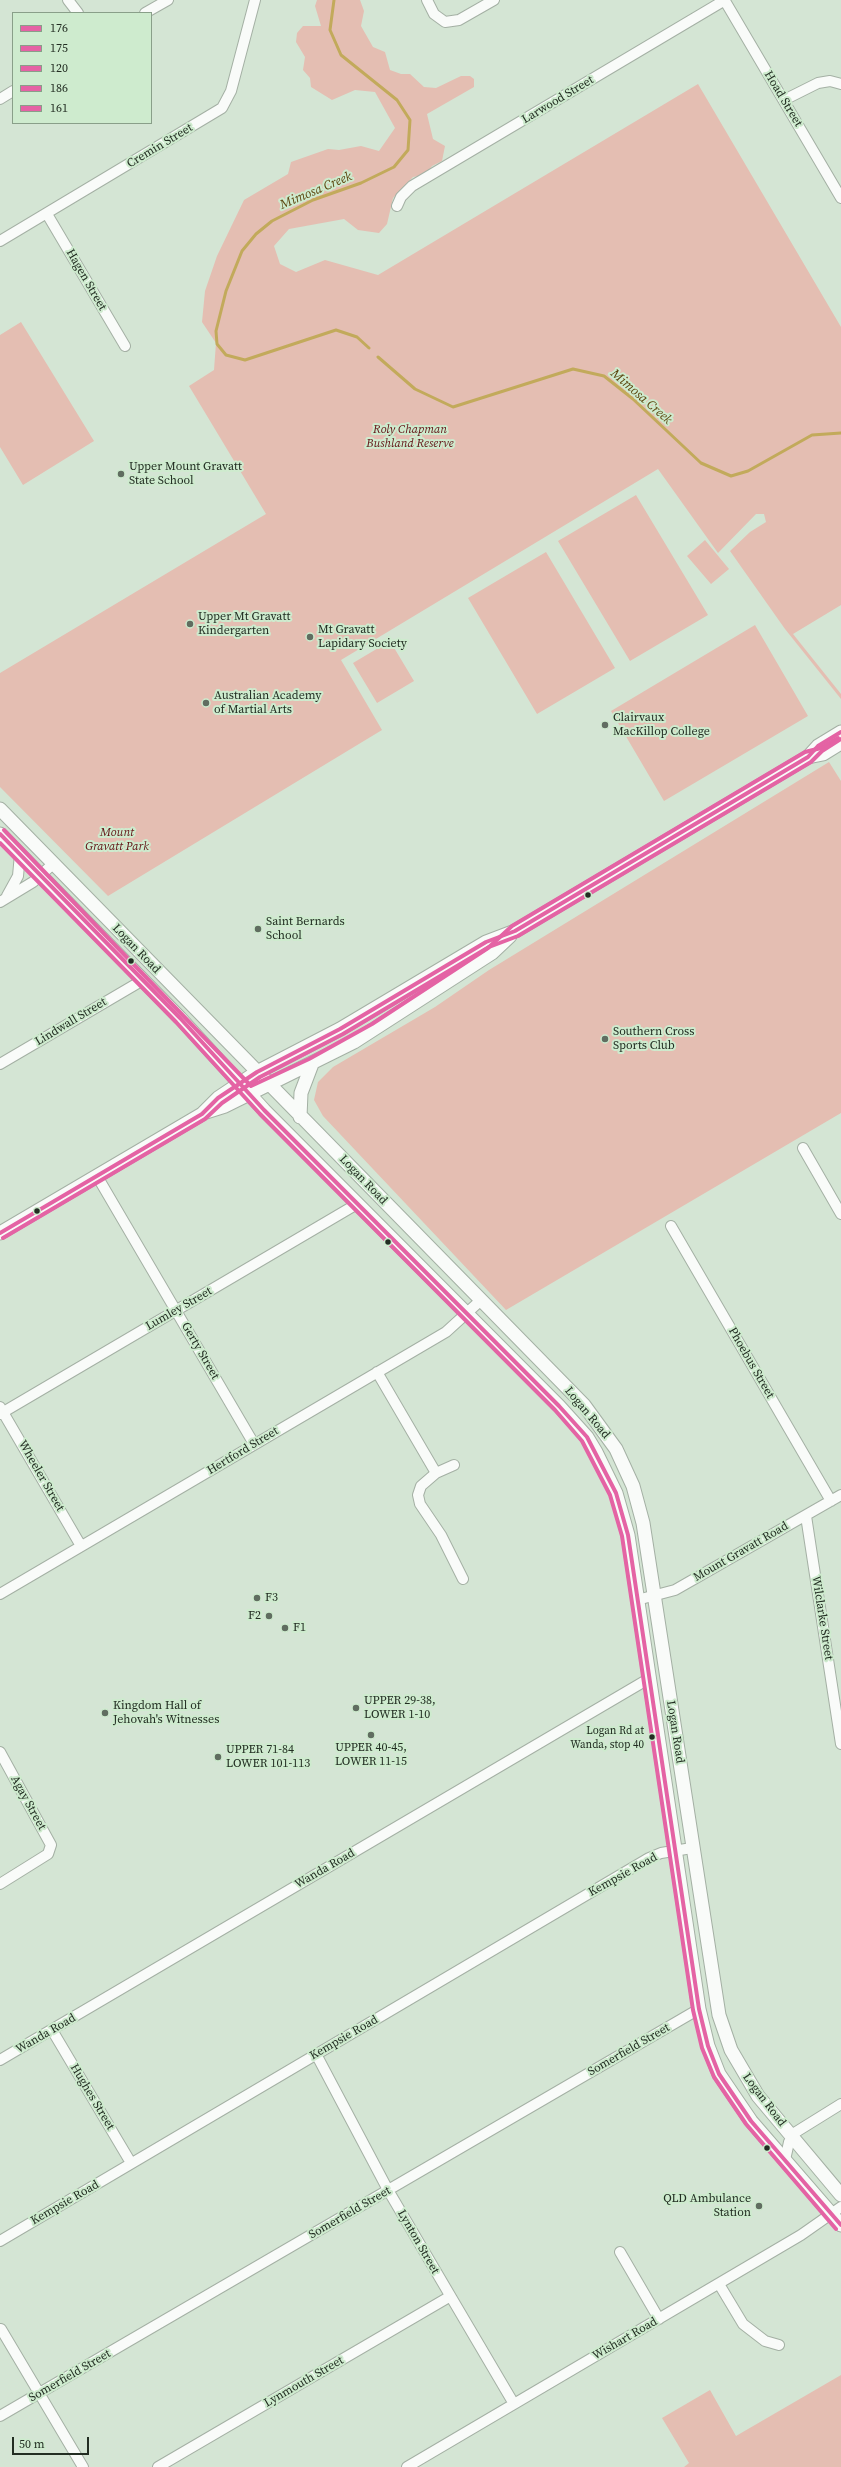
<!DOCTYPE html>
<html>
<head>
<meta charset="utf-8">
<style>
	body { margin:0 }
	#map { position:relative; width:841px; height:2467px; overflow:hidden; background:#d4e5d4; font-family:"Source Serif 4",serif }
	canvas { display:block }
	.legend { position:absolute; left:12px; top:12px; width:140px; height:112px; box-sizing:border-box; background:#ceebce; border:1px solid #899f89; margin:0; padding:5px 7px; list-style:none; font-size:12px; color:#222d22 }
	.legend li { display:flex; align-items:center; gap:8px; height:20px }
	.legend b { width:20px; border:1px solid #899f89 }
	.scale { position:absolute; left:12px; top:2437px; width:77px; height:18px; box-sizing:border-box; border:2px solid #222d22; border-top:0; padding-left:5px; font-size:12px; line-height:14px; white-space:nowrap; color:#222d22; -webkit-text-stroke:3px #ceebce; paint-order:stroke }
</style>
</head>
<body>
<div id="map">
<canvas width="841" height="2467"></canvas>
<ul class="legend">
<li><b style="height:5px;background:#e463a4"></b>176</li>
<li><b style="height:5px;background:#e463a4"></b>175</li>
<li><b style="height:5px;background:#e463a4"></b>120</li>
<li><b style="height:5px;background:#e463a4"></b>186</li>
<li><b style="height:5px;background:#e463a4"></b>161</li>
</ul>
<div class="scale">50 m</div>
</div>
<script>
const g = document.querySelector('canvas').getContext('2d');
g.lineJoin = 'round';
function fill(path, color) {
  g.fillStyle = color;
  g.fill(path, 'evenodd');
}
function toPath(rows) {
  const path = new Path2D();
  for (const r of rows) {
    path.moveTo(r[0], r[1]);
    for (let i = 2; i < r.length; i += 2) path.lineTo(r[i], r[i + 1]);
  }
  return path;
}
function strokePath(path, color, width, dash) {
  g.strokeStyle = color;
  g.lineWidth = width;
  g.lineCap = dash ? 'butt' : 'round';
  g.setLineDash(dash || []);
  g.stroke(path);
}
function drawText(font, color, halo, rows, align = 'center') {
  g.font = font + ' "Source Serif 4",serif';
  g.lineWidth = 4;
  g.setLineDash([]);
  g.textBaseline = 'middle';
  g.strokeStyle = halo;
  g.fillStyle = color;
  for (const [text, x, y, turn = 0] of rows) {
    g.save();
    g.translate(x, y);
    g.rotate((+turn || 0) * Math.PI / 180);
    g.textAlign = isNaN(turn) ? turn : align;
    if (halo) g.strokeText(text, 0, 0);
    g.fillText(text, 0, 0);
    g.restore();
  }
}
const green = toPath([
	[317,0,360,0,364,11,361,26,373,47,385,52,390,70,401,74,410,74,424,87,436,88,461,76,470,76,474,79,474,87,427,114,433,139,445,146,442,161,432,166,425,175,413,177,393,198,387,224,379,233,358,230,344,219,289,229,274,246,280,264,296,272,325,260,378,275,698,84,841,327,841,605,793,634,841,694,841,699,785,629,730,551,750,532,766,522,764,514,756,514,718,553,658,469,341,660,382,730,108,896,0,787,0,673,266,514,189,386,214,370,216,343,202,322,205,291,217,256,244,200,288,174,291,162,328,149,339,150,361,146,379,151,395,128,375,92,355,90,332,100,311,87,310,78,303,70,305,57,296,42,297,33,303,26,321,26,315,6],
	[21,322,94,441,23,485,0,447,0,335],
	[636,495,708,615,630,661,558,541],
	[705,540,729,569,711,584,687,556],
	[546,552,615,668,537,714,468,598],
	[755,625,808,716,664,801,611,711],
	[390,641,414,681,377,703,353,663],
	[829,762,841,781,841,1113,506,1310,323,1116,314,1100,318,1082,333,1067,435,1007,489,970],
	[841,2375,841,2467,684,2467,689,2463,662,2418,710,2390,736,2436]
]);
const stream = toPath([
	[334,0,330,30,341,55,397,100,410,120,408,150,394,167,361,183,313,200,272,221,256,234,242,251,226,291,216,331,217,344,226,355,245,360,336,330,357,337,369,348],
	[378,357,415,389,453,407,573,369,604,376,633,399,701,463,731,476,748,471,812,435,841,433]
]);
const minor = toPath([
	[68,0,78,13],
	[427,0,434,14,445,22,459,20,494,0],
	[725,1,841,198],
	[145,13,168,0],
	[0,99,13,91],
	[784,100,818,83,830,81,841,84],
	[397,206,401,197,412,186,725,0],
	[47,214,125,346],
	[0,241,222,108,231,91,255,0],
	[7,896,18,876,20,854],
	[0,902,33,882,53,864],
	[0,1064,143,980],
	[803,1148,841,1214],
	[97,1176,254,1444],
	[671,1226,831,1501],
	[377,1372,436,1473],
	[0,1407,81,1546],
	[0,1414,357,1204],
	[454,1465,436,1473,421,1486,418,1495,420,1504,441,1535,463,1579],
	[806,1516,841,1744],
	[0,1594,446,1332,480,1301],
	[637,1600,675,1590,841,1495],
	[0,1752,51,1845,48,1854,0,1884],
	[52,2030,131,2163],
	[316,2054,388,2190,514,2404],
	[0,2060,650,1678],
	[785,2160,789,2142,796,2132,841,2104],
	[0,2241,649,1858,661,1853,692,1848],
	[620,2252,659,2319],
	[719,2284,743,2324,765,2341,779,2345],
	[1,2329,83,2467],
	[0,2416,699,2009],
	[158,2467,449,2297],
	[407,2467,801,2235,841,2207]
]);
const major = toPath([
	[808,757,823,754,841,743],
	[0,809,584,1405,616,1449,633,1486,643,1523,719,2015,731,2050,758,2096,841,2195],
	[0,834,180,1018,264,1110,559,1406,587,1437,596,1452,616,1493,628,1535,699,2009,708,2046,719,2074,751,2121,841,2225],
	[206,1112,225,1106,354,1042,492,953,510,936],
	[300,1117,301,1093,312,1064],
	[0,1233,202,1114,218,1098,257,1072,340,1029,486,942,515,931,808,757,818,746,841,732]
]);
const bus1 = toPath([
	[0,834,180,1018,264,1110,559,1406,587,1437,616,1493,628,1535,699,2009,708,2046,719,2074,751,2121,841,2225]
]);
const bus2 = toPath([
	[0,843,176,1022,260,1114,555,1410,582,1441,610,1495,622,1536,693,2010,702,2048,714,2077,746,2124,836,2229]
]);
const bus3 = toPath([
	[4,830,251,1086,309,1059,372,1024,488,948,512,926,805,752,821,748,838,738]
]);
const bus4 = toPath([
	[0,1233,202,1114,218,1098,257,1072,340,1029,486,942,515,931,808,757,818,746,841,732]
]);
const bus5 = toPath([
	[3,1238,205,1119,222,1103,260,1077,343,1034,489,947,518,936,811,762,822,751,841,739]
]);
const markers = [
	[121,474,4,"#606d60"],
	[190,624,4,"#606d60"],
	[310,637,4,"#606d60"],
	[206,703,4,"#606d60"],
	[605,725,4,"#606d60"],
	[588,895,3.5,"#222d22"],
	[258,929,4,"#606d60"],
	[131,961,3.5,"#222d22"],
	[605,1039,4,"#606d60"],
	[37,1211,3.5,"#222d22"],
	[388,1242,3.5,"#222d22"],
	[257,1598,4,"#606d60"],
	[269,1616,4,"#606d60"],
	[285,1628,4,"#606d60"],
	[356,1708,4,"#606d60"],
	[105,1713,4,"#606d60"],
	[371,1735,4,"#606d60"],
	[652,1737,3.5,"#222d22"],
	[218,1757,4,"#606d60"],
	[767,2148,3.5,"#222d22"],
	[759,2206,4,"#606d60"]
];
const busNames = [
	["Logan Rd at",644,1731],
	["Wanda, stop 40",644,1745]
];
const streetNames = [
	["Hoad Street",783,99,59],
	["Larwood Street",558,100,-31],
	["Cremin Street",160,146,-31],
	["Hagen Street",86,280,60],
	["Logan Road",136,949,46],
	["Lindwall Street",71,1022,-31],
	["Logan Road",363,1180,46],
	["Lumley Street",179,1309,-30],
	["Gerty Street",200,1351,60],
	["Phoebus Street",751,1363,60],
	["Logan Road",587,1413,50],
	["Hertford Street",243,1451,-31],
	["Wheeler Street",41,1476,60],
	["Mount Gravatt Road",741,1552,-30],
	["Wilclarke Street",822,1618,81],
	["Logan Road",675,1732,81],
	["Agay Street",28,1803,61],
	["Wanda Road",325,1869,-30],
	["Kempsie Road",623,1875,-29],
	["Wanda Road",46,2034,-30],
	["Kempsie Road",344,2038,-30],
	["Somerfield Street",629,2050,-30],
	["Hughes Street",92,2097,59],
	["Logan Road",764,2100,53],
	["Kempsie Road",65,2203,-30],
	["Somerfield Street",350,2213,-30],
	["Lynton Street",418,2242,60],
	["Wishart Road",625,2339,-30],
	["Somerfield Street",70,2376,-30],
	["Lynmouth Street",304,2382,-30]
];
const parkNames = [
	["Roly Chapman",410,430],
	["Bushland Reserve",410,444],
	["Mount",117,833],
	["Gravatt Park",117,847]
];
const poiNames = [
	["Upper Mount Gravatt",129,467],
	["State School",129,481],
	["Upper Mt Gravatt",198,617],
	["Kindergarten",198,631],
	["Mt Gravatt",318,630],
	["Lapidary Society",318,644],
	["Australian Academy",214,696],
	["of Martial Arts",214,710],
	["Clairvaux",613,718],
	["MacKillop College",613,732],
	["Saint Bernards",266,922],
	["School",266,936],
	["Southern Cross",613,1032],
	["Sports Club",613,1046],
	["F3",265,1598],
	["F2",261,1616,"right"],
	["F1",293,1628],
	["UPPER 29-38,",364,1701],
	["LOWER 1-10",364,1715],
	["Kingdom Hall of",113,1706],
	["Jehovah's Witnesses",113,1720],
	["UPPER 40-45,",371,1748,"center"],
	["LOWER 11-15",371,1762,"center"],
	["UPPER 71-84",226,1750],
	["LOWER 101-113",226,1764],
	["QLD Ambulance",751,2199,"right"],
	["Station",751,2213,"right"]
];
const waterNames = [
	["Mimosa Creek",316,191,-23],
	["Mimosa Creek",641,397,41]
];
fill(green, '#e4beb2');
strokePath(stream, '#c2aa5b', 3);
strokePath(minor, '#a4b0a4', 12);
strokePath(major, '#a4b0a4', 15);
strokePath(minor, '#f9fbf9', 10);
strokePath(major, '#f9fbf9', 13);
strokePath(bus1, '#e463a4', 4);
strokePath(bus2, '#e463a4', 4);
strokePath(bus3, '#e463a4', 4);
strokePath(bus4, '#e463a4', 4);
strokePath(bus5, '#e463a4', 4);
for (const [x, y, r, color] of markers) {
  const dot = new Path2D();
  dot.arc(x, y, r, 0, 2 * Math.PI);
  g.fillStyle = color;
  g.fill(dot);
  strokePath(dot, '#ceebce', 1.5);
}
drawText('11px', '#222d22', '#ceebce', busNames, 'right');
drawText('12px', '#222d22', '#ceebce', streetNames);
drawText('italic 12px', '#611013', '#ceebce', parkNames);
drawText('12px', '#222d22', '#ceebce', poiNames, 'left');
drawText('italic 13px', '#5b450e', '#ceebce', waterNames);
</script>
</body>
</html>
